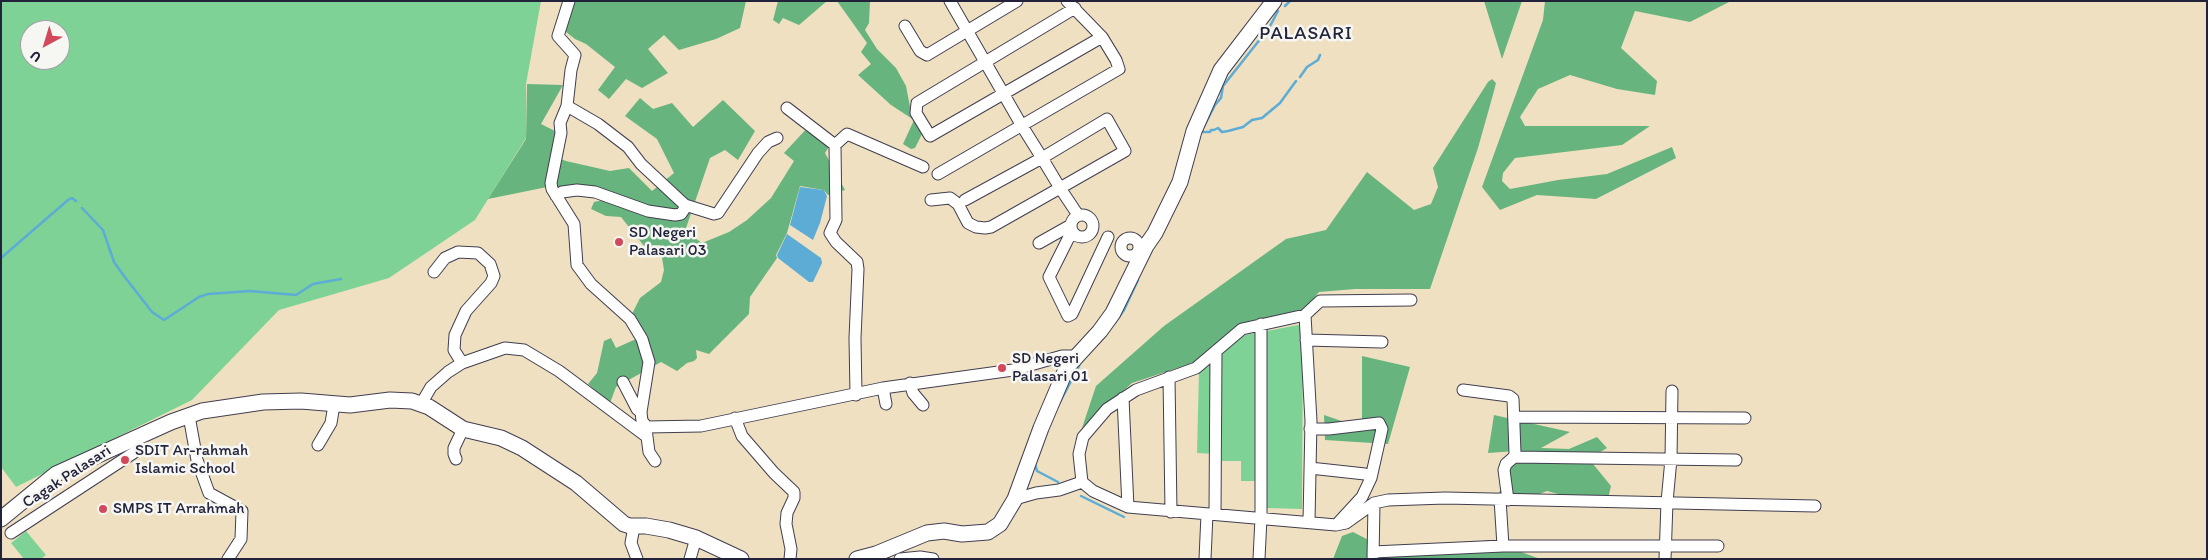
<!DOCTYPE html>
<html>
<head>
<meta charset="utf-8">
<style>
	body { margin:0 }
	#map { position:relative; width:2208px; height:560px; overflow:hidden; background:#efe0c2; font-family:Itim,sans-serif }
	canvas { display:block }
	.frame { position:absolute; inset:0; border:2px solid #22223b; pointer-events:none }
	.north { position:absolute; left:20px; top:20px; width:50px; height:50px; box-sizing:border-box; background:#f6f6f2; border:1px solid #a1a1a9; border-radius:50%; rotate:219deg; font-size:14px; font-weight:700; line-height:20px; text-align:center; color:#22223b }
	.north::after { content:''; display:block; margin:auto; width:18px; height:22px; background:#d1495b; clip-path:polygon(50% 0,100% 100%,50% 72%,0 100%) }
</style>
</head>
<body>
<div id="map">
<canvas width="2208" height="560"></canvas>
<div class="frame"></div>
<div class="north">U</div>
</div>
<script>
const g = document.querySelector('canvas').getContext('2d');
g.lineJoin = 'round';
function fill(path, color) {
  g.fillStyle = color;
  g.fill(path, 'evenodd');
}
function toPath(rows) {
  const path = new Path2D();
  for (const r of rows) {
    if (r.length === 3) {
      path.moveTo(r[0] + r[2], r[1]);
      path.arc(r[0], r[1], r[2], 0, 2 * Math.PI);
      continue;
    }
    path.moveTo(r[0], r[1]);
    for (let i = 2; i < r.length; i += 2) path.lineTo(r[i], r[i + 1]);
  }
  return path;
}
function strokePath(path, color, width, dash) {
  g.strokeStyle = color;
  g.lineWidth = width;
  g.lineCap = dash ? 'butt' : 'round';
  g.setLineDash(dash || []);
  g.stroke(path);
}
function drawText(font, color, halo, rows, align = 'center') {
  g.font = font + ' Itim,sans-serif';
  g.lineWidth = 5;
  g.setLineDash([]);
  g.textBaseline = 'middle';
  g.strokeStyle = halo;
  g.fillStyle = color;
  for (const [text, x, y, turn = 0] of rows) {
    g.save();
    g.translate(x, y);
    g.rotate((+turn || 0) * Math.PI / 180);
    g.textAlign = isNaN(turn) ? turn : align;
    if (halo) g.strokeText(text, 0, 0);
    g.fillText(text, 0, 0);
    g.restore();
  }
}
const green = toPath([
	[1,1,541,1,526,84,526,138,475,220,389,278,279,310,192,400,16,487,1,467],
	[30,30,60,30,60,60,30,60],
	[1303,324,1302,509,1266,508,1267,331],
	[1259,332,1257,481,1241,481,1241,461,1222,461,1222,354,1241,336],
	[1211,364,1215,454,1197,453,1199,372],
	[26,531,46,555,41,559,24,559,11,543]
]);
const forest = toPath([
	[571,1,746,1,740,28,716,39,679,50,664,35,648,49,668,73,642,88,626,79,609,99,598,90,615,67,586,44,575,39,561,28],
	[778,1,827,1,799,25,783,18,779,24,773,20],
	[837,1,870,1,869,23,865,30,877,49,896,68,906,86,911,112,921,124,922,134,915,148,911,149,903,144,914,120,891,105,858,75,871,64,861,52,867,43],
	[1484,1,1522,1,1502,59],
	[1545,1,1731,1,1690,22,1635,11,1621,48,1657,81,1655,95,1617,89,1570,75,1538,89,1520,117,1525,126,1650,126,1622,145,1515,158,1503,173,1502,181,1510,189,1558,180,1607,174,1672,147,1676,158,1596,199,1537,195,1500,210,1482,187,1543,20],
	[1492,79,1496,83,1494,91,1478,148,1430,289,1355,289,1319,292,1305,309,1242,323,1193,363,1132,383,1082,428,1096,386,1164,326,1286,239,1326,230,1367,172,1414,210,1431,204,1438,187,1433,168,1488,82],
	[527,84,563,85,541,124,559,133,553,156,566,161,610,171,629,168,652,191,674,173,657,139,625,116,640,98,653,109,672,103,693,127,723,100,755,131,738,160,725,150,710,158,685,231,702,243,729,232,747,220,771,198,794,161,784,153,810,125,834,139,825,153,845,190,828,195,824,190,800,186,787,233,776,255,777,258,750,297,749,314,709,354,696,350,697,358,694,361,687,363,677,371,661,362,616,387,610,403,588,384,597,373,604,341,611,338,616,348,636,339,632,314,640,298,661,282,664,270,660,245,644,246,621,217,606,216,591,209,594,202,603,200,602,192,552,186,488,199,526,139],
	[1362,356,1410,367,1388,444,1325,440,1324,415,1362,428],
	[1494,415,1570,432,1541,448,1569,449,1597,437,1607,448,1589,459,1611,486,1606,507,1547,491,1527,499,1499,493,1516,451,1488,453],
	[1353,532,1388,550,1428,549,1489,540,1540,559,1333,559,1342,536]
]);
const water = toPath([
	[800,187,824,190,827,196,820,223,813,240,790,225],
	[787,234,821,258,822,263,813,282,809,282,778,258,777,255]
]);
const stream = toPath([
	[1285,6,1290,1],
	[1300,77,1307,67,1318,60,1320,55],
	[1203,132,1210,132,1211,130,1214,130,1218,128,1222,132,1228,131,1243,127,1252,120,1262,118,1280,103,1296,81],
	[1200,134,1215,105,1221,98,1223,86,1269,28,1278,11],
	[82,208,103,230,114,262,124,276,152,312,164,320,199,297,208,294,250,291,296,295,313,284,341,279],
	[1,258,68,200,72,198,76,201],
	[1114,324,1124,310,1138,280],
	[1059,404,1081,362],
	[1035,464,1037,471,1058,482],
	[1081,496,1124,517]
]);
const minor = toPath([
	[569,1,558,36,575,55,571,70,567,106,560,123,561,133,551,183,552,189,574,224,577,265,591,284,630,319,642,339,649,362,641,412,642,421,647,427,701,426,883,388,1013,370,1062,356,1076,356],
	[950,1,1022,126,1042,158,1060,188,1125,151,1107,119,1042,158,965,200],
	[1075,8,917,103,916,113,930,136,1102,37],
	[905,26,920,51,927,55,1017,1],
	[787,108,835,145,836,220,830,233,836,242,857,262,858,269,855,338,856,395],
	[835,145,847,134,923,167],
	[938,174,1119,69,1116,60,1102,37,1067,1],
	[556,196,562,192,577,190,595,192,648,211,675,215,681,214,685,208,685,205,641,164,628,147,598,124,567,106],
	[931,200,950,198,958,204,968,223,976,227,985,228,991,227,1060,188,1078,215],
	[685,205,714,214,718,213,758,153,768,142,777,138],
	[1082,226,11],
	[1072,231,1049,277,1068,316,1072,314,1108,237],
	[1130,247,9],
	[1039,243,1071,225],
	[434,272,445,258,458,252,478,253,490,264,494,276,491,283,466,311,455,335,454,350,462,363],
	[1305,315,1311,421,1309,521],
	[1306,340,1382,342],
	[1169,377,1171,512],
	[623,382,637,409,641,412],
	[910,383,913,393,923,405],
	[883,388,886,404],
	[1463,390,1509,396,1513,399,1515,453,1514,457,1506,464,1504,470,1508,500],
	[1123,398,1128,507],
	[421,404,431,387,448,372,462,363,505,348,524,350,559,371,646,436],
	[189,416,197,460,209,493,242,511,241,539,228,559],
	[1515,417,1745,418],
	[735,418,742,436,774,473,794,492,794,498,787,513,786,524,791,549,790,559],
	[646,429,649,452,655,461],
	[1310,429,1329,429,1379,423,1382,429,1371,478,1362,497,1339,522],
	[318,445,331,423,334,405],
	[1514,457,1736,460],
	[456,459,454,454,454,448,463,429],
	[1310,468,1365,474],
	[1082,482,1079,454,1083,437,1107,409,1136,390,1196,368,1242,329,1305,315,1320,301,1411,300],
	[1015,499,1036,493,1059,490,1082,482,1093,491,1128,507,1336,525,1346,523,1374,503,1388,500,1445,498,1815,506],
	[1500,499,1503,546],
	[1215,514,1216,352],
	[634,527,631,543,637,559],
	[11,533,141,448],
	[1373,552,1503,546,1718,546],
	[690,559,696,538],
	[900,559,920,557,933,559],
	[1205,559,1207,514],
	[1259,559,1261,518,1261,324],
	[1373,559,1374,503],
	[1665,559,1667,502,1671,459,1672,391]
]);
const major = toPath([
	[1,519,56,474,171,422,202,411,263,402,301,401,350,405,390,400,412,401,429,407,463,429,501,438,522,448,576,483,624,524,630,526,646,526,669,530,696,538,741,559],
	[857,559,876,554,927,533,944,531,962,534,988,532,1000,524,1015,499,1041,428,1067,367,1100,331,1113,313,1146,246,1155,233,1180,182,1194,131,1221,70,1274,1]
]);
const markers = [
	[619,242,5,"#d1495b"],
	[1002,368,5,"#d1495b"],
	[125,460,5,"#d1495b"],
	[103,509,5,"#d1495b"]
];
const poiNames = [
	["SD Negeri",629,233],
	["Palasari 03",629,251],
	["SD Negeri",1012,359],
	["Palasari 01",1012,377],
	["SDIT Ar-rahmah",135,451],
	["Islamic School",135,469],
	["SMPS IT Arrahmah",113,509]
];
const streetNames = [
	["Cagak Palasari",67,477,-33]
];
const quarterNames = [
	["PALASARI",1306,34]
];
fill(green, '#7fd295');
fill(forest, '#67b47e');
fill(water, '#5cacd6');
strokePath(stream, '#5cacd6', 2.5);
strokePath(minor, '#413e4f', 13);
strokePath(major, '#413e4f', 17);
strokePath(minor, '#fff', 11);
strokePath(major, '#fff', 15);
for (const [x, y, r, color] of markers) {
  const dot = new Path2D();
  dot.arc(x, y, r, 0, 2 * Math.PI);
  g.fillStyle = color;
  g.fill(dot);
  strokePath(dot, '#f6f6f2', 2);
}
drawText('16px', '#22223b', '#f6f6f2', poiNames, 'left');
drawText('16px', '#22223b', '#f6f6f2', streetNames);
g.letterSpacing = '1px';
drawText('19px', '#22223b', '#f6f6f2', quarterNames);
g.letterSpacing = '0px';
</script>
</body>
</html>
